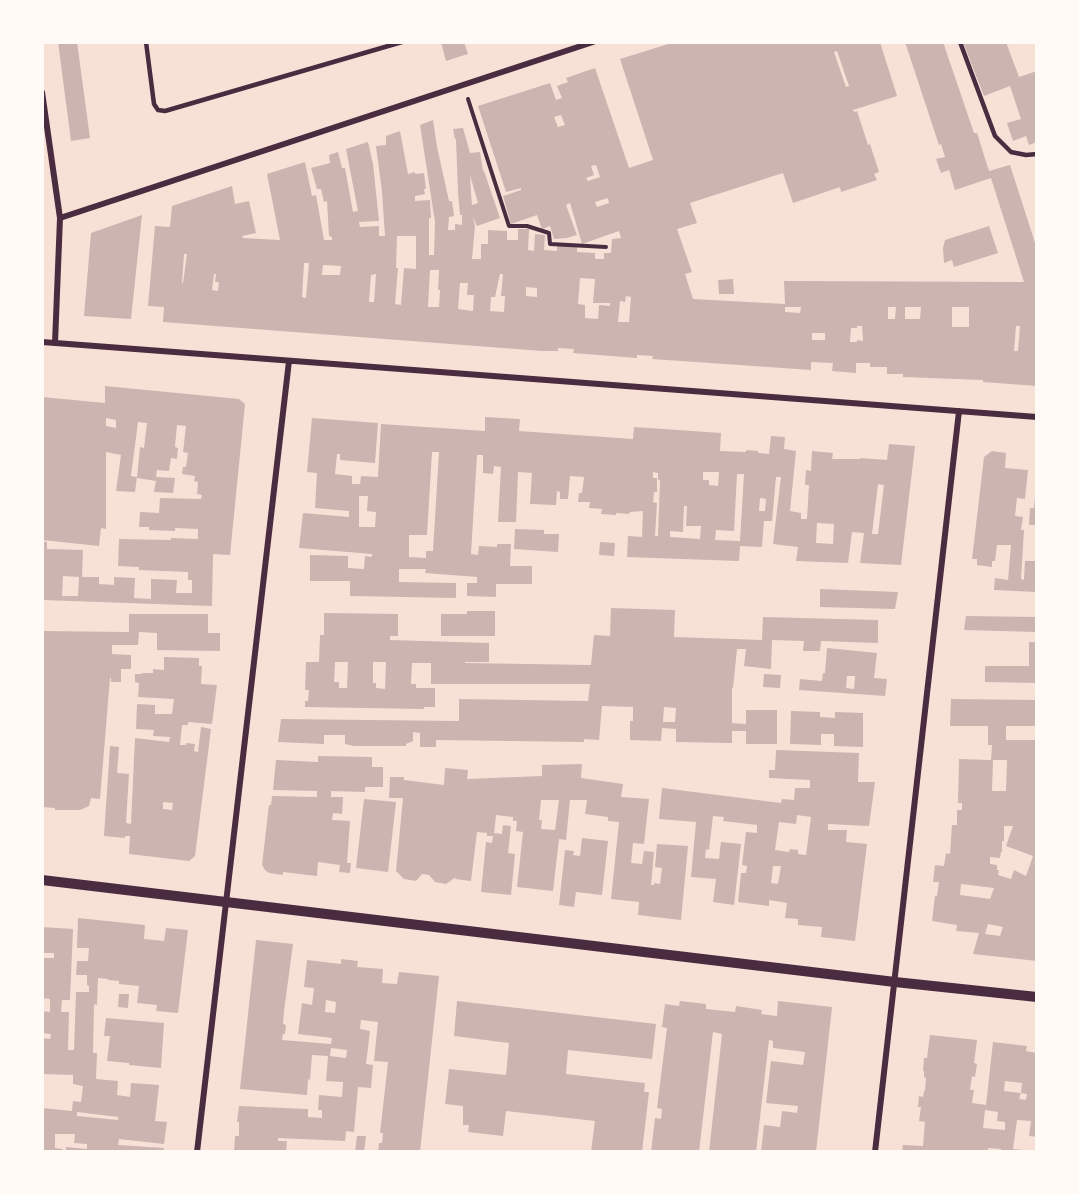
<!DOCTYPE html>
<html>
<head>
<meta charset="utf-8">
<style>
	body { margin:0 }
	#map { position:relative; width:1079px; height:1194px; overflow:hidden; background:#f7e1d7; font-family:"Sofia Sans Condensed",sans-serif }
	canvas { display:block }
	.frame { position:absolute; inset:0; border:44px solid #fffaf5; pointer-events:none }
</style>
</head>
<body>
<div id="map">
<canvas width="1079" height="1194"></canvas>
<div class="frame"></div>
</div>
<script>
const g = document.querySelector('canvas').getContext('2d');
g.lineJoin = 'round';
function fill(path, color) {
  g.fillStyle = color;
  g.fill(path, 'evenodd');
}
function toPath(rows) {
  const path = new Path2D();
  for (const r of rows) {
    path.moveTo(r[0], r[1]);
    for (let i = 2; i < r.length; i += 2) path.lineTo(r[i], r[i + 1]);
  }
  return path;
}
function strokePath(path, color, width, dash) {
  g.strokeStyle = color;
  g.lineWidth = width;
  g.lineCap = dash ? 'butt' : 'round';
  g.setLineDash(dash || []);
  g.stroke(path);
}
const building = toPath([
	[58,42,77,42,90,138,71,141],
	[441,42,464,42,468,54,446,61],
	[675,42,880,42,897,96,853,110,854,112,857,111,868,145,870,144,879,172,874,174,877,180,841,192,840,187,793,203,783,173,690,203,697,223,677,229,692,272,685,274,693,299,785,304,784,281,1024,282,991,178,955,190,949,170,941,173,936,159,945,157,941,144,939,145,905,42,943,42,974,133,977,133,989,171,1010,165,1037,249,1037,386,983,382,983,380,903,377,903,374,887,374,887,367,870,367,870,363,856,363,856,373,832,371,833,363,811,362,811,370,652,359,653,356,637,355,637,358,573,353,574,349,558,348,558,351,542,351,163,322,164,307,148,306,155,226,170,227,172,206,232,186,235,204,249,201,256,233,242,236,243,238,280,240,267,174,305,162,312,196,316,195,324,240,332,240,332,237,329,236,327,201,324,202,321,189,317,189,311,168,330,163,329,155,338,152,342,168,345,168,353,212,358,211,346,149,368,142,373,164,379,221,359,222,360,227,379,226,379,236,385,236,382,192,376,146,386,145,386,136,400,131,408,174,415,172,415,174,424,173,426,189,424,189,425,194,415,196,415,201,430,200,431,218,429,218,429,255,434,255,435,222,420,125,433,120,437,147,449,201,452,201,454,216,449,217,448,230,455,230,455,224,462,225,462,215,460,215,458,193,456,139,455,139,453,129,463,128,470,153,480,152,483,171,484,171,500,218,477,226,473,217,475,226,472,259,481,259,481,244,488,244,488,230,507,231,507,240,518,240,518,229,529,229,528,250,534,251,535,234,545,235,544,250,557,251,557,246,577,246,577,252,595,253,595,259,604,259,604,253,611,253,612,239,621,238,619,231,582,244,570,203,566,205,577,235,567,238,554,239,550,226,542,229,537,215,511,224,503,196,521,190,521,188,506,192,478,106,550,83,556,100,562,98,557,86,568,82,566,78,595,68,629,168,653,160,620,59],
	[837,51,849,86,846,87,834,52],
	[561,115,565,125,558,127,554,117],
	[596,165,600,177,588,181,586,178,594,175,591,166],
	[470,175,478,203,472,205,471,193],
	[608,198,609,203,597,207,595,202],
	[397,236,416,236,416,269,404,268,401,305,395,304,398,268,396,268],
	[184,254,187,254,183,283,182,282],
	[304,263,309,263,306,298,302,297],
	[323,265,341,266,340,275,322,275],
	[430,270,439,270,438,290,440,290,439,307,428,307],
	[214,274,216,274,215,282,219,282,218,291,212,290],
	[376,274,374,302,369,302,371,275],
	[500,274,503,274,501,296,505,296,504,312,490,311,491,297,495,297],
	[580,278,595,279,593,303,610,303,610,306,599,305,598,319,585,318,585,305,578,304],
	[460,283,468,283,467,295,474,295,473,311,458,309],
	[526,287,537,288,537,297,526,296],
	[626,296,631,297,629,322,618,322,620,301,625,302],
	[785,307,801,307,800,313,785,312],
	[888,307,896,307,895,319,888,319],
	[905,307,921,307,920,319,905,319],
	[952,307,969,307,969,327,952,327],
	[857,326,862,326,863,341,857,340,857,342,850,342,851,328,857,328],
	[1016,326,1020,326,1018,351,1014,351],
	[812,333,825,333,825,340,812,340],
	[963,42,1006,42,1019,77,1037,71,1037,142,1029,145,1026,136,1013,141,1007,123,1021,119,1010,86,984,96],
	[142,215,131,319,84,316,91,233],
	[989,226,998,253,954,267,952,260,944,263,943,248,945,240],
	[733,279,734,294,719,294,718,280],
	[105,386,239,399,245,404,230,555,213,554,212,606,42,600,42,542,47,542,47,549,83,550,82,577,99,577,99,584,114,585,114,577,135,578,134,598,151,599,151,579,177,580,176,593,192,593,192,580,188,580,188,572,139,570,139,567,118,566,119,539,171,540,171,538,198,539,198,529,175,528,175,531,149,530,149,527,139,527,140,512,159,513,160,498,201,499,202,495,197,494,198,482,194,481,195,476,182,474,183,467,186,467,188,453,183,452,186,426,177,425,175,447,178,448,177,459,171,458,169,471,157,470,156,477,175,478,173,493,154,492,156,481,137,478,140,447,144,448,147,423,138,422,131,476,137,477,135,492,116,491,121,455,106,452,106,529,101,528,99,546,42,540,42,397,105,403],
	[106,418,116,420,116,428,106,426],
	[63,576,79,577,78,596,62,596],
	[485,417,520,419,519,431,618,438,633,439,634,427,721,433,720,451,746,452,746,450,758,451,758,453,769,454,771,436,785,437,784,449,796,451,790,511,801,513,801,519,807,519,809,485,805,485,806,470,811,471,812,451,833,453,832,459,860,459,860,458,887,460,889,444,915,446,901,565,860,563,864,533,852,532,848,563,796,561,798,547,773,544,781,477,776,477,772,521,764,521,762,547,740,546,739,561,627,557,628,536,642,537,643,511,630,512,629,514,616,513,616,515,601,514,602,509,589,508,590,502,578,502,579,493,582,493,584,477,570,476,568,499,560,499,560,492,557,491,556,505,530,504,532,473,518,472,516,522,498,522,501,467,494,466,493,474,483,473,483,455,477,455,471,554,478,555,479,546,497,547,497,544,511,544,510,566,532,566,532,584,496,584,496,597,467,596,467,583,477,583,477,577,425,573,426,569,399,569,399,582,456,583,456,598,350,596,350,581,310,581,310,555,348,556,348,568,364,569,365,556,372,557,372,554,299,548,303,513,349,517,349,511,315,508,317,473,307,472,312,418,378,423,375,463,340,460,340,454,337,454,335,474,352,476,352,484,360,484,361,476,378,477,381,424,485,431],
	[432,452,439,452,433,551,426,551,426,558,409,557,409,535,427,535],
	[653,472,658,473,658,480,660,480,658,536,655,536,657,503,653,502,654,492,657,492,657,478,653,478],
	[703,472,719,472,718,486,709,485,709,480,703,480],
	[737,474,744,474,740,541,715,540,716,530,734,531],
	[878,484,884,485,878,534,872,534],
	[359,496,368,496,367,511,376,512,375,527,359,527],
	[760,498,766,499,765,511,759,511],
	[684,506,687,506,686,526,701,526,700,539,670,537,670,531,683,532],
	[817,523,834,524,833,544,816,543],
	[992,451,1006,453,1005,468,1028,470,1025,499,1017,498,1015,516,1023,517,1021,530,1024,530,1021,579,1024,580,1025,561,1037,561,1037,592,994,590,995,578,1008,580,1011,545,997,545,995,561,992,561,992,567,977,565,977,559,972,559,984,457],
	[1035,497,1037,497,1037,525,1029,525,1030,508,1034,508],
	[515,529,544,530,544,534,559,534,558,552,514,549],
	[600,542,615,543,614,556,599,555],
	[820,589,898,592,895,609,820,607],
	[611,608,675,610,674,637,762,640,763,617,878,620,878,643,821,641,820,651,803,651,804,641,772,640,771,669,744,666,746,649,737,649,733,688,732,688,732,723,746,724,746,710,777,710,777,744,746,744,746,731,732,731,732,743,676,742,676,729,662,728,661,741,630,740,630,721,633,721,633,707,602,706,599,740,584,739,584,742,436,740,436,747,420,747,420,733,413,732,413,741,406,744,406,746,354,746,345,744,345,735,324,735,324,744,278,742,281,719,459,721,459,699,588,701,590,684,431,684,431,663,412,663,411,684,416,684,416,688,435,688,435,707,424,707,424,709,305,707,305,701,308,701,309,690,305,690,306,662,319,662,320,635,324,635,324,613,398,614,398,636,390,636,390,640,489,643,489,662,465,662,465,663,591,665,594,635,610,636],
	[335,662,348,662,347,688,339,688,339,682,334,682],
	[373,662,386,662,385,689,376,688,376,683,373,683],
	[664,707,676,708,675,722,663,722],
	[467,611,495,611,495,636,441,636,441,614,467,614],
	[129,614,208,614,208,633,220,633,220,651,157,650,157,633,139,632,138,645,112,645,112,654,131,655,131,669,121,669,121,682,111,682,111,678,110,678,100,799,91,798,89,806,80,810,55,810,55,808,43,807,42,631,129,632],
	[966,616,1037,617,1037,632,964,630],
	[1029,642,1037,642,1037,683,985,682,985,666,1029,666],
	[827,648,877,653,874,678,887,679,885,696,799,690,800,679,822,681,823,673,825,673],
	[847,676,855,676,854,689,846,688],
	[164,657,199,658,199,666,202,666,201,684,217,685,212,724,188,722,188,725,182,725,180,745,186,745,186,743,195,744,194,751,198,752,201,727,211,729,195,856,189,861,129,854,130,836,125,836,125,838,104,836,110,746,119,747,117,773,129,774,126,823,131,824,135,738,169,742,170,737,153,736,154,730,136,729,137,704,155,705,155,714,172,714,174,699,138,697,139,683,135,682,135,674,142,674,142,673,153,673,153,669,164,670],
	[163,802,173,803,172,810,163,809],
	[764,674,781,675,780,688,763,687],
	[951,699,1037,700,1037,713,1035,713,1036,716,1037,716,1037,726,1006,726,1006,740,1037,740,1037,845,1035,850,1037,851,1037,961,973,954,979,933,956,931,957,925,932,921,935,896,937,896,939,882,933,882,935,865,944,866,946,853,950,854,952,825,957,825,957,810,962,810,962,803,958,803,959,759,991,760,992,745,988,745,988,726,950,726],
	[991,760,1007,760,1006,791,992,791,993,760],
	[1004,826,1013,826,1006,846,1033,856,1026,876,1014,870,1011,879,998,875,999,870,997,870,997,865,990,864,990,857,1000,858,1001,852,1002,852,1002,841,1004,841],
	[961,884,994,888,990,899,960,895],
	[988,924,1003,927,1000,936,985,934],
	[791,711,820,712,820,717,835,718,835,712,863,713,863,747,834,746,834,734,821,734,821,745,790,744],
	[776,750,859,753,858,782,875,782,869,826,828,824,828,830,847,830,846,842,867,844,855,941,821,937,822,927,798,925,798,919,785,918,787,903,769,900,769,906,738,902,741,873,746,873,747,866,742,865,746,832,757,833,757,825,723,821,724,817,713,816,709,850,706,849,705,858,719,859,721,842,741,844,734,905,713,902,716,879,691,877,696,822,659,819,662,788,781,803,782,799,794,800,795,788,810,788,810,780,769,778,769,770,775,770],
	[797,815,811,817,806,855,798,854,798,850,790,849,789,852,775,850,779,822,796,824],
	[773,866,781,866,778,884,771,883],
	[318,756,372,757,372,767,383,767,383,787,365,787,365,792,331,791,331,797,343,797,342,814,333,813,332,820,350,821,347,863,351,863,350,873,339,872,340,865,318,862,317,876,283,872,283,875,269,873,265,870,262,865,269,805,271,805,272,796,317,797,317,791,273,790,276,760,318,762],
	[582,764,581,778,623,784,621,797,649,799,644,844,633,843,631,863,642,864,644,851,654,852,651,885,654,885,654,883,660,884,662,868,655,867,657,844,688,846,681,920,638,915,639,902,611,899,619,822,608,821,608,817,585,814,587,800,570,800,566,840,559,839,553,891,517,887,523,832,516,831,517,821,513,821,513,817,504,816,496,815,494,833,502,834,503,825,511,826,508,853,515,854,511,895,481,892,486,842,492,843,493,836,487,836,487,833,477,832,471,881,455,879,456,877,446,884,435,882,429,875,422,874,416,881,404,879,396,871,403,798,389,798,390,777,404,777,404,780,444,785,445,768,468,770,467,779,542,776,542,765],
	[541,800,559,800,555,830,541,829,542,820,539,820],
	[364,799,396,802,388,872,356,868],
	[582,838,608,841,602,895,576,892,574,907,559,905,565,850,574,851,573,855,580,856],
	[78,918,145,925,144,939,164,941,166,928,188,930,178,1013,156,1011,157,1005,137,1003,139,986,119,984,119,981,108,980,108,979,98,978,97,1005,94,1004,93,1053,97,1053,96,1079,118,1081,117,1095,130,1097,131,1083,159,1085,155,1121,167,1122,164,1144,119,1139,118,1145,164,1148,163,1152,66,1152,66,1147,87,1149,87,1144,74,1143,75,1134,55,1134,55,1148,63,1149,62,1152,42,1152,42,1108,72,1111,73,1101,81,1102,83,1086,73,1084,73,1075,42,1074,42,1038,50,1039,51,1034,42,1033,42,1011,50,1012,50,999,42,998,42,958,54,958,54,953,42,953,42,927,73,929,70,1000,62,1000,61,1012,69,1012,68,1050,74,1050,76,992,89,992,89,986,87,985,87,975,76,975,77,961,88,961,89,948,77,948],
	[77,1112,118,1117,118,1120,77,1116],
	[256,940,293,944,284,1011,283,1024,286,1025,285,1034,283,1034,282,1040,331,1044,332,1038,298,1034,302,1003,312,1005,314,988,304,987,307,960,341,964,341,959,358,961,357,967,383,969,382,983,397,984,399,972,439,976,420,1152,378,1152,379,1143,382,1143,383,1133,380,1133,388,1062,374,1061,378,1022,361,1020,360,1029,370,1031,366,1064,373,1065,371,1088,358,1087,354,1132,346,1131,345,1141,278,1138,278,1141,287,1141,286,1152,234,1152,235,1136,239,1136,239,1122,237,1122,239,1106,308,1109,308,1117,322,1118,322,1110,318,1110,319,1095,342,1097,343,1082,326,1081,328,1056,312,1055,310,1080,308,1079,307,1095,240,1089],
	[326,1000,336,1002,335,1013,325,1012],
	[331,1048,347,1050,346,1058,330,1056],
	[119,994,129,994,128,1008,118,1007],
	[457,1001,656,1024,652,1059,568,1050,566,1074,645,1083,644,1092,649,1092,642,1152,591,1152,595,1121,506,1111,503,1136,468,1132,469,1125,463,1125,463,1106,445,1104,449,1069,506,1075,509,1043,454,1036],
	[680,1001,706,1004,706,1009,735,1012,736,1006,762,1010,761,1014,777,1016,778,1001,832,1007,816,1152,761,1152,764,1125,780,1127,782,1111,797,1113,798,1106,766,1103,771,1061,803,1065,805,1052,773,1048,773,1041,769,1040,756,1152,709,1152,722,1034,713,1032,699,1152,651,1152,655,1118,661,1119,662,1109,657,1108,667,1028,662,1027,665,1004,679,1006],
	[106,1018,164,1023,161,1068,129,1065,129,1063,107,1061,110,1036,104,1036],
	[930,1035,977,1040,974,1063,977,1064,975,1077,972,1076,970,1090,974,1090,972,1103,986,1105,993,1042,1027,1046,1026,1051,1037,1053,1037,1137,1029,1136,1031,1121,1017,1120,1013,1149,1024,1150,1024,1152,1001,1152,1001,1149,988,1148,988,1152,902,1152,903,1145,923,1146,925,1122,919,1121,921,1107,918,1107,919,1096,923,1097,924,1091,925,1091,926,1078,924,1077,924,1071,923,1071,924,1058,927,1058],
	[1005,1081,1022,1083,1021,1093,1027,1094,1026,1100,1019,1099,1021,1093,1004,1091],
	[985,1110,998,1112,997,1121,1005,1122,1005,1130,983,1128],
	[357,1136,366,1136,364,1152,355,1152]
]);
const path = toPath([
	[468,99,509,226,527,226,549,233,550,244,606,247]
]);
const service = toPath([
	[146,42,154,104,158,110,165,111,402,42],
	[960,42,995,136,1011,152,1026,155,1037,154]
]);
const minor = toPath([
	[42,92,60,218,55,343],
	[60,218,593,42],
	[42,342,1037,417],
	[197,1152,289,361],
	[875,1152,959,411]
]);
const tertiary = toPath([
	[42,880,895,982,1037,997]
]);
fill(building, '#ccb4b1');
strokePath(path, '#4a2c40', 4);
strokePath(service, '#4a2c40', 4.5);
strokePath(minor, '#4a2c40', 6);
strokePath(tertiary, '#4a2c40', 10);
</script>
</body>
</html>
